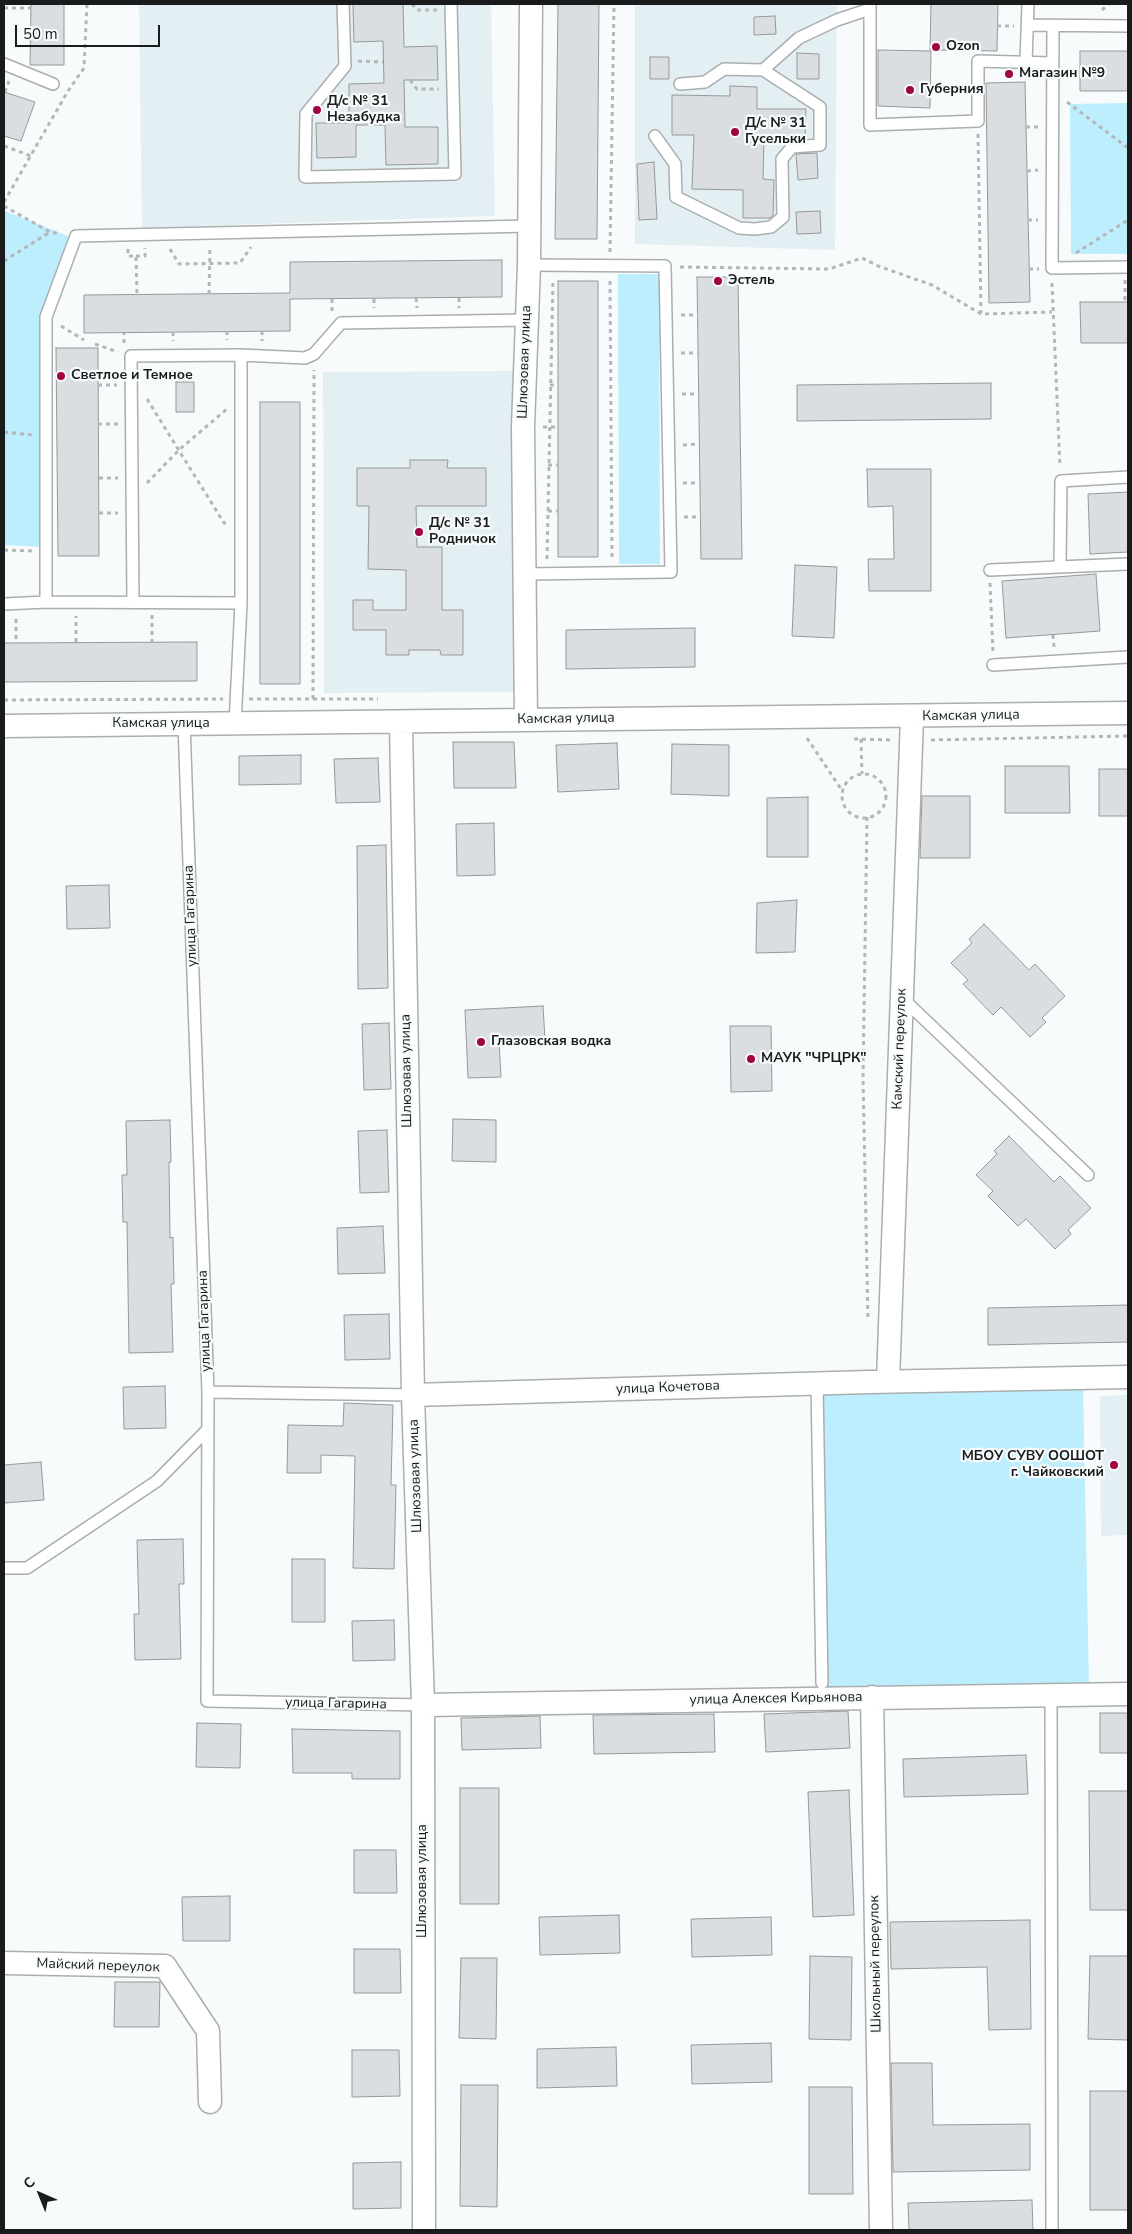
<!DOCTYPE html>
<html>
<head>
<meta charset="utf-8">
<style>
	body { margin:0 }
	#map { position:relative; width:1132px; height:2234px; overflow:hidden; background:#f7fbfc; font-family:"Nunito Sans",sans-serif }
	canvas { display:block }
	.frame { position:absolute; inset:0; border:5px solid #1a1b1c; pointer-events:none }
	.north { position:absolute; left:15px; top:2169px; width:50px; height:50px; -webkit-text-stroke:4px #f7fbfc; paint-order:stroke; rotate:316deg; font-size:14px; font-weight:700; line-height:20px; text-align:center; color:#1a1b1c }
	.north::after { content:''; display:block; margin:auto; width:18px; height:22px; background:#1a1b1c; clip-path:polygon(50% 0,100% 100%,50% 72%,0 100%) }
	.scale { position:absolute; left:15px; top:25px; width:145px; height:22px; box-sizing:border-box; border:2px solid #1a1b1c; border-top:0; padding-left:6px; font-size:15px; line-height:18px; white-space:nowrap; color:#1a1b1c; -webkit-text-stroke:4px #f7fbfc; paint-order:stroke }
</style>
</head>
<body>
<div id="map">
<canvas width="1132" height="2234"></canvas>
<div class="frame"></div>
<div class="north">С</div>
<div class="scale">50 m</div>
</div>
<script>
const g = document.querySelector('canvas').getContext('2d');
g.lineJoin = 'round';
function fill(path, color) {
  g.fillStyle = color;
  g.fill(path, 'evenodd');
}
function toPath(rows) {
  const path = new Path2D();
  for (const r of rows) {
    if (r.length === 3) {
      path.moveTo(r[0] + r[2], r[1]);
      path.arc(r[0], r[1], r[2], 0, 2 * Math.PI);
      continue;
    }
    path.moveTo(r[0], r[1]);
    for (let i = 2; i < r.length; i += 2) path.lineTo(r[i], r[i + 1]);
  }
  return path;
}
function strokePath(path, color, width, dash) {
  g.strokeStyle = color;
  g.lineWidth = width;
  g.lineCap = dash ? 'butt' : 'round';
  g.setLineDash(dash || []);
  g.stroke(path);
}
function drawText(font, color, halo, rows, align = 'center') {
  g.font = font + ' "Nunito Sans",sans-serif';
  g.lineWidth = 4.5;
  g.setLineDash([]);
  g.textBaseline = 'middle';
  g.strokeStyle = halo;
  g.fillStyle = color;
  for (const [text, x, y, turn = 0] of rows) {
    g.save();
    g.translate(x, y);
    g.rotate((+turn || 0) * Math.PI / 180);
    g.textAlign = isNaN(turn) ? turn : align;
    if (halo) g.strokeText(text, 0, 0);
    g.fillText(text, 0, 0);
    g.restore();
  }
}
const built = toPath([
	[139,4,491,4,495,216,142,228],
	[635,4,837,4,835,250,635,244],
	[515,371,516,692,324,693,323,372],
	[1128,1395,1128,1535,1101,1536,1100,1396]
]);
const green = toPath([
	[1128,103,1128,254,1071,254,1070,104],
	[5,211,73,238,44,316,41,547,4,545],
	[618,274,659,274,660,564,619,564],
	[1083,1384,1089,1686,827,1690,821,1388]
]);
const building = toPath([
	[31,4,64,4,64,65,30,65,31,4],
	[353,4,403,4,404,47,437,46,438,80,404,80,405,127,438,127,438,164,386,165,385,125,356,125,356,157,317,158,316,123,349,123,349,84,384,83,383,41,354,42,353,4],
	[558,4,599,4,597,239,555,239,558,4],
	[931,4,998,4,997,51,930,50,931,4],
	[775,16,776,34,754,35,754,17,775,16],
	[878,50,931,51,930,108,878,106,878,50],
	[1080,51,1128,51,1128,91,1080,91,1080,51],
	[797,53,819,54,819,79,797,79,797,53],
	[650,57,669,57,669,79,650,79,650,57],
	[1025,82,1030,302,989,303,986,83,1025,82],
	[730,86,757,87,757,109,806,109,805,138,764,137,763,179,774,180,773,215,770,218,743,218,743,190,692,189,694,135,672,135,672,95,730,96,730,86],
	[4,92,35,102,21,141,4,136,4,92],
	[817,153,818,178,798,180,796,154,817,153],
	[654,162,657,219,639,220,637,164,654,162],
	[820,211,821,233,797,234,796,212,820,211],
	[502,260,502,297,290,299,290,331,84,333,84,295,290,293,290,262,502,260],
	[697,277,738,277,742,559,701,559,697,277],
	[558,281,598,281,598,557,558,557,558,281],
	[1080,302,1128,302,1128,343,1081,343,1080,302],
	[56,348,98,348,99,556,58,556,56,348],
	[176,382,194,382,194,412,176,412,176,382],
	[991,383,991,419,797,421,797,385,991,383],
	[260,402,300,402,300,684,260,684,260,402],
	[410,460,448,460,447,468,486,468,486,506,416,506,417,547,442,547,442,610,463,610,463,655,441,655,440,650,409,650,409,655,386,655,386,630,353,630,353,600,373,600,373,610,406,610,406,570,368,569,369,506,357,506,357,468,410,468,410,460],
	[867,469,931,469,931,591,869,591,868,559,894,559,893,506,868,507,867,469],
	[1128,492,1128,552,1090,554,1088,494,1128,492],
	[795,565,837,567,834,638,792,636,795,565],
	[1096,574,1100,631,1006,638,1002,581,1096,574],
	[695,628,695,667,566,669,566,630,695,628],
	[197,642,197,681,4,682,4,643,197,642],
	[453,742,514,742,516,788,454,788,453,742],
	[617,743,619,789,558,792,556,745,617,743],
	[672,744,729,745,729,796,671,794,672,744],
	[301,755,301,784,239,785,239,756,301,755],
	[378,758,380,802,336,803,334,759,378,758],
	[1005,766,1069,766,1070,813,1005,813,1005,766],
	[1099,769,1128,769,1128,816,1099,816,1099,769],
	[922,796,970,796,970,858,920,858,922,796],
	[808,797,808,857,767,857,767,798,808,797],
	[494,823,495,875,457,876,456,824,494,823],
	[386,845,388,988,358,989,357,846,386,845],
	[109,885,110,928,67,929,66,886,109,885],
	[797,900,795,952,756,953,757,903,797,900],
	[984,924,1029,970,1035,964,1065,996,1042,1018,1046,1022,1030,1037,1001,1007,993,1015,963,984,968,980,951,963,972,943,969,939,984,924],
	[543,1006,545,1039,499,1041,501,1077,468,1078,465,1010,543,1006],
	[389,1023,391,1089,364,1090,362,1024,389,1023],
	[730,1026,771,1026,772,1091,731,1092,730,1026],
	[453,1119,496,1120,496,1162,452,1161,453,1119],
	[170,1120,171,1162,169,1162,170,1238,173,1237,174,1284,171,1284,173,1352,129,1353,127,1222,123,1222,122,1175,127,1175,126,1121,170,1120],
	[387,1130,389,1192,360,1193,358,1131,387,1130],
	[1009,1136,1054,1182,1060,1176,1091,1208,1068,1230,1071,1234,1055,1249,1026,1219,1018,1226,988,1196,993,1191,976,1175,997,1154,994,1151,1009,1136],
	[383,1226,385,1273,338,1274,337,1228,383,1226],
	[1128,1305,1128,1342,988,1345,988,1308,1128,1305],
	[389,1314,390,1359,345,1360,344,1315,389,1314],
	[165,1386,166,1428,124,1429,123,1387,165,1386],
	[344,1403,393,1405,391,1485,396,1485,394,1569,353,1568,355,1456,321,1455,321,1473,287,1473,288,1425,343,1426,344,1403],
	[41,1462,44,1500,4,1503,4,1465,41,1462],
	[183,1539,184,1584,179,1584,181,1659,135,1660,134,1614,139,1614,137,1540,183,1539],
	[292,1559,325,1559,325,1622,292,1622,292,1559],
	[394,1620,395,1660,353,1661,352,1621,394,1620],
	[848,1711,850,1748,766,1752,764,1714,848,1711],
	[1100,1713,1128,1713,1128,1753,1100,1753,1100,1713],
	[714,1714,715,1752,594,1754,593,1715,714,1714],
	[540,1716,541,1748,462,1750,461,1718,540,1716],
	[197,1723,241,1724,240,1768,196,1767,197,1723],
	[292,1729,400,1731,400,1779,352,1779,352,1773,293,1773,292,1729],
	[1026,1755,1028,1794,904,1797,903,1759,1026,1755],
	[460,1788,499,1788,499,1904,460,1904,460,1788],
	[849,1790,854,1915,813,1917,808,1792,849,1790],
	[1089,1791,1128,1791,1128,1910,1090,1910,1089,1791],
	[354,1850,396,1850,397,1893,354,1893,354,1850],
	[230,1896,230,1941,183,1941,182,1897,230,1896],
	[619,1915,620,1953,540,1955,539,1917,619,1915],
	[771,1917,772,1955,692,1957,691,1919,771,1917],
	[1030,1920,1031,2029,989,2030,987,1967,891,1969,890,1922,1030,1920],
	[354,1949,400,1949,401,1993,354,1993,354,1949],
	[810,1956,852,1957,851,2040,809,2039,810,1956],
	[1090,1956,1128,1956,1128,2040,1088,2039,1090,1956],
	[461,1958,497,1958,496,2039,459,2038,461,1958],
	[115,1982,160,1982,159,2027,114,2027,115,1982],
	[771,2043,772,2082,692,2084,691,2045,771,2043],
	[616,2047,617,2086,537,2088,537,2049,616,2047],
	[352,2050,399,2050,400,2096,352,2097,352,2050],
	[891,2063,932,2063,933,2125,1030,2124,1030,2170,893,2172,891,2063],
	[461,2085,498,2085,497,2207,460,2206,461,2085],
	[809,2087,852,2087,853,2194,809,2194,809,2087],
	[1090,2091,1128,2091,1128,2210,1090,2210,1090,2091],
	[401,2162,401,2208,353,2209,353,2163,401,2162],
	[1032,2200,1033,2230,909,2230,908,2203,1032,2200]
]);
const path = toPath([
	[412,4,417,10,438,10],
	[4,8,31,8],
	[1102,10,1109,4],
	[997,26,1014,26],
	[358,61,383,62],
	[410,80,417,89,439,89],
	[5,92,9,81],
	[1067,102,1128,148],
	[1026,127,1038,127],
	[978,134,981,313],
	[4,146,31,156],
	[1027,171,1038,170],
	[4,202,68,91,84,68,87,4],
	[4,206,50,232,61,234],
	[1028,220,1038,220],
	[128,249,128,256,136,256,137,295],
	[170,249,179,264,240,263,251,247],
	[610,252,614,4],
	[1076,253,1128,220],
	[136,256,145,256,145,248],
	[4,261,50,232],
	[680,267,829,269,862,258,878,266,932,285,981,314,1052,312],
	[1029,269,1039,269],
	[1125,280,1125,302],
	[610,281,612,559],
	[1052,283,1060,467],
	[209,294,210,247],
	[416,298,417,308],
	[459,298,459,308],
	[332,299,332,311],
	[374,299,374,308],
	[681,315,698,315],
	[61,326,84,340],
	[227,331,227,340],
	[262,331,262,341],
	[173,332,173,341],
	[124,343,124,333],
	[95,344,118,352],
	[681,353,698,353],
	[98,385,117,385],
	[550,385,558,385],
	[682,394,699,394],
	[147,399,224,523,227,523],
	[98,424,118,424],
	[543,427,558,427],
	[4,432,33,435],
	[683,445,699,444],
	[548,465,558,465],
	[99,478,118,478],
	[147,483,180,449,227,409],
	[683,483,700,483],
	[548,511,558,511],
	[99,513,118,513],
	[684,517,701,517],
	[4,550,33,551],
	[547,559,553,280],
	[990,583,993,652],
	[152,615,152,642],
	[16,619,16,643],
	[1053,635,1054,647],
	[76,642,76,616],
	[249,699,378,699],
	[313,699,314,370],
	[4,700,223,699],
	[807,738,843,792],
	[854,739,893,740],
	[861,739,862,774],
	[931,740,1128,736],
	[864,796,22],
	[867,817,863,1077,868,1321]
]);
const service = toPath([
	[343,4,345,66,306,114,305,177,455,174,451,4],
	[870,4,870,125,978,121,978,61,1052,63],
	[1027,25,1128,26],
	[1053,26,1052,268,1128,267],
	[1026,63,1028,4],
	[4,64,53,84],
	[680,84,705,82,724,69,763,70],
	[655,136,675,164,676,197,739,228,755,229,771,227,783,217,782,159,792,147,820,145,820,107,763,70,799,38,837,20,870,9],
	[1060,566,1061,481,1128,477],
	[990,570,1128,564],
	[525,574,671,572,665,266,529,265],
	[46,602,46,317,76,236,529,226],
	[133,602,131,356,241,355],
	[4,604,46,602,241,603,241,355,305,358,314,354,341,323,527,320],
	[993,665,1128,657],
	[184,724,208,1392,207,1701,423,1705],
	[235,724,241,603],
	[902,998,1088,1175],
	[817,1383,822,1683],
	[208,1392,413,1395],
	[4,1568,27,1568,157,1481,208,1429],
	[1051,1694,1052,2230]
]);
const minor = toPath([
	[526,720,523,427,529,265,531,4],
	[401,722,413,1395,423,1705,424,2230],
	[4,726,1128,713],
	[888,1381,912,717],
	[413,1395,869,1382,1128,1377],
	[872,1697,881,2230],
	[423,1705,1128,1694],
	[4,1963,165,1966,208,2031,210,2102]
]);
const markers = [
	[936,47,5,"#a00443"],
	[1009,74,5,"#a00443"],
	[910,90,5,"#a00443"],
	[317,110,5,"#a00443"],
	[735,132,5,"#a00443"],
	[718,281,5,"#a00443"],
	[61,376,5,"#a00443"],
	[419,532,5,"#a00443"],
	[481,1042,5,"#a00443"],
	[751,1059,5,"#a00443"],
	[1114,1465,5,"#a00443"]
];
const poiNames = [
	["Ozon",946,47],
	["Магазин №9",1019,74],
	["Губерния",920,90],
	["Д/с № 31",327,102],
	["Незабудка",327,118],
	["Д/с № 31",745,124],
	["Гусельки",745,140],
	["Эстель",728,281],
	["Светлое и Темное",71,376],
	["Д/с № 31",429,524],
	["Родничок",429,540],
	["Глазовская водка",491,1042],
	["МАУК \"ЧРЦРК\"",761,1059],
	["МБОУ СУВУ ООШОТ",1104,1457,"right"],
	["г. Чайковский",1104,1473,"right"]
];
const streetNames = [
	["Шлюзовая улица",525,362,-88],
	["Камская улица",971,716,-1],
	["Камская улица",566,719,-1],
	["Камская улица",161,724],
	["улица Гагарина",191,916,-92],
	["Камский переулок",900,1049,-88],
	["Шлюзовая улица",407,1071,-91],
	["улица Гагарина",205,1321,-92],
	["улица Кочетова",668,1388,-2],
	["Шлюзовая улица",416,1476,-92],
	["улица Алексея Кирьянова",776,1699,-1],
	["улица Гагарина",336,1704,1],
	["Шлюзовая улица",423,1881,-90],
	["Школьный переулок",876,1964,-91],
	["Майский переулок",98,1966,2]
];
fill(built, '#e3eff3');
fill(green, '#bdeefd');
fill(building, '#dbdee0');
strokePath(building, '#96999a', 1);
strokePath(service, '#aaaeaf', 14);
strokePath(minor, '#aaaeaf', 25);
strokePath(path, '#b4b7b8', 3, [4, 4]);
strokePath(service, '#fff', 11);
strokePath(minor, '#fff', 22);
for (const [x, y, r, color] of markers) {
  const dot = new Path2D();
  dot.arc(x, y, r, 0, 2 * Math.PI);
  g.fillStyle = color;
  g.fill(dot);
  strokePath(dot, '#f7fbfc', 2);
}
drawText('bold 14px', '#1a1b1c', '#f7fbfc', poiNames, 'left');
drawText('14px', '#1a1b1c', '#f7fbfc', streetNames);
</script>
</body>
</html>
